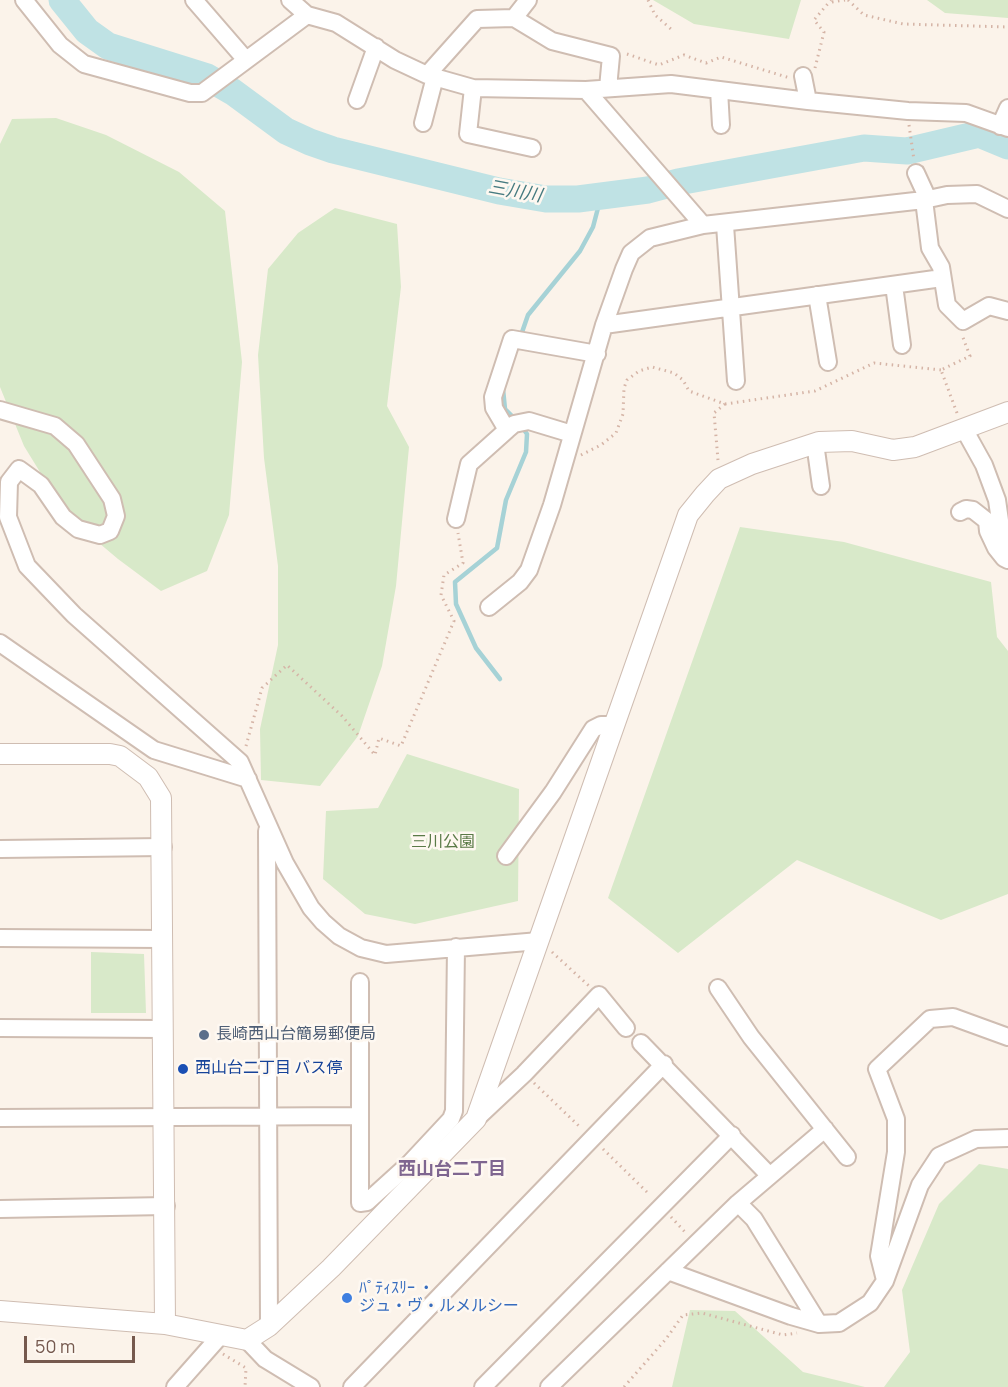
<!DOCTYPE html>
<html>
<head>
<meta charset="utf-8">
<style>
	body { margin:0 }
	#map { position:relative; width:1008px; height:1387px; overflow:hidden; background:#fbf3ea; font-family:Manrope,sans-serif }
	canvas { display:block }
	.scale { position:absolute; left:24px; top:1336px; width:111px; height:27px; box-sizing:border-box; border:3px solid #75594e; border-top:0; padding-left:8px; font-size:18px; line-height:21px; white-space:nowrap; color:#75594e; -webkit-text-stroke:4px #fef8f1; paint-order:stroke }
</style>
</head>
<body>
<div id="map">
<canvas width="1008" height="1387"></canvas>
<div class="scale">50 m</div>
</div>
<script>
const g = document.querySelector('canvas').getContext('2d');
g.lineJoin = 'round';
function fill(path, color) {
  g.fillStyle = color;
  g.fill(path, 'evenodd');
}
function toPath(rows) {
  const path = new Path2D();
  for (const r of rows) {
    path.moveTo(r[0], r[1]);
    for (let i = 2; i < r.length; i += 2) path.lineTo(r[i], r[i + 1]);
  }
  return path;
}
function strokePath(path, color, width, dash) {
  g.strokeStyle = color;
  g.lineWidth = width;
  g.lineCap = dash ? 'butt' : 'round';
  g.setLineDash(dash || []);
  g.stroke(path);
}
function drawText(font, color, halo, rows, align = 'center') {
  g.font = font + ' Manrope,"Noto Sans JP",sans-serif';
  g.lineWidth = 5;
  g.setLineDash([]);
  g.textBaseline = 'middle';
  g.strokeStyle = halo;
  g.fillStyle = color;
  for (const [text, x, y, turn = 0] of rows) {
    g.save();
    g.translate(x, y);
    g.rotate((+turn || 0) * Math.PI / 180);
    g.textAlign = isNaN(turn) ? turn : align;
    if (halo) g.strokeText(text, 0, 0);
    g.fillText(text, 0, 0);
    g.restore();
  }
}
const green = toPath([
	[653,0,801,0,789,39,694,24],
	[927,0,1008,0,1008,18,945,13],
	[56,118,106,135,179,172,225,211,242,362,229,515,207,571,161,591,118,559,67,516,24,446,0,387,0,144,12,119],
	[335,208,397,224,401,287,387,406,409,447,396,586,382,666,358,736,320,786,261,780,260,729,278,645,278,566,264,458,258,355,268,269,298,233],
	[740,527,844,542,991,582,997,637,1008,651,1008,894,941,920,797,860,678,953,608,898],
	[407,754,519,789,518,901,415,924,365,914,323,879,326,811,378,808],
	[91,952,144,954,146,1013,91,1013],
	[979,1164,1008,1169,1008,1387,884,1387,910,1352,902,1290,939,1204],
	[690,1310,735,1311,803,1372,865,1387,672,1387]
]);
const stream = toPath([
	[520,338,528,315,580,251,593,227,598,208,596,196],
	[503,389,505,409,516,420],
	[500,679,476,648,456,604,455,582,497,548,506,500,526,452,527,434,522,427]
]);
const river = toPath([
	[62,0,87,31,108,46,207,77,233,92,286,131,310,142,333,150,499,191,546,199,578,199,648,190,678,182,864,148,907,151,979,134,1008,146]
]);
const path = toPath([
	[648,0,655,15,671,29],
	[848,0,864,15,903,24,1008,27],
	[832,2,845,0],
	[627,54,659,65,684,55,706,63,721,57,790,78],
	[815,68,824,32,814,20,831,0],
	[909,125,914,160],
	[957,413,941,370,970,356,962,335],
	[581,455,601,445,616,433,623,414,624,388,627,380,639,371,652,367,674,373,683,380,689,391,725,404,815,391,874,363,941,370],
	[718,460,714,413,725,404],
	[246,746,262,688,287,665,342,716,375,755,379,738,401,746,454,621,441,595,444,575,463,563,458,533],
	[552,952,589,986],
	[534,1083,581,1128],
	[603,1149,650,1195],
	[671,1217,685,1232],
	[223,1354,246,1368,245,1387],
	[624,1387,666,1339,683,1315,702,1313,783,1335,797,1333]
]);
const minor = toPath([
	[24,0,60,45,84,64,190,93,202,93,307,15],
	[194,0,246,60],
	[290,0,307,15,336,23,395,60,427,75,473,88,586,90,671,84,808,101,908,111,966,113,1008,128],
	[514,18,528,0],
	[427,75,477,19,514,18,552,41,611,56,608,88],
	[803,76,808,101],
	[473,88,468,134,532,148],
	[586,90,703,225],
	[719,90,721,125],
	[357,100,376,47],
	[423,123,435,77],
	[1000,126,1008,108],
	[916,173,928,199],
	[924,200,930,248,941,267,947,305,963,321,989,306,1008,311],
	[725,225,736,381],
	[894,285,902,345],
	[817,295,828,362],
	[604,325,942,278],
	[0,410,55,426,76,444,112,499,116,516,110,531,100,535,78,529,63,517,41,485,19,469,9,482,8,517,27,566,74,615,240,762,285,863,311,908,323,922,339,936,361,948,386,954,539,941],
	[964,429,984,465,997,500,1003,541,1008,546],
	[572,434,529,421,514,424,507,430,494,408,493,397,512,339,597,354],
	[815,443,821,486],
	[960,512,966,509,973,510,987,521,988,531,996,548,1004,558,1008,560],
	[456,519,469,464,507,430],
	[489,607,520,582,529,570,552,505,604,325,624,269,631,253,650,238,703,225,924,200,947,195,977,194,1008,209],
	[0,643,154,750,248,779],
	[267,831,269,1326],
	[0,849,163,847],
	[506,856,553,792,593,729,601,725,614,725],
	[0,938,163,939],
	[360,982,360,1203,367,1202,409,1164,451,1119,454,1111,456,947],
	[718,988,751,1037,847,1157],
	[0,1028,163,1029],
	[641,1043,769,1175],
	[0,1118,358,1116],
	[476,1119,524,1074,599,995,626,1028],
	[738,1203,754,1219,819,1324],
	[0,1209,166,1206],
	[668,1271,791,1316,819,1324,839,1323,870,1303,885,1281,920,1185,939,1156,976,1139,1008,1138],
	[885,1280,879,1256,896,1152,896,1119,877,1069,930,1019,953,1017,1008,1037],
	[247,1340,265,1359,311,1387],
	[175,1387,221,1335],
	[352,1387,664,1064],
	[483,1387,732,1135],
	[549,1387,738,1203,825,1129]
]);
const tertiary = toPath([
	[0,754,110,754,120,756,148,777,161,798,165,1324],
	[0,1311,165,1324,247,1340,269,1326,331,1268,476,1119,688,515,705,494,719,479,752,464,819,442,852,441,893,450,915,447,1008,412]
]);
const markers = [
	[204,1035,6,"#5c6f8a"],
	[183,1069,6,"#1a4fb4"],
	[347,1298,6,"#3f7fe0"]
];
const parkNames = [
	["三川公園",443,843]
];
const serviceNames = [
	["長崎西山台簡易郵便局",216,1035]
];
const transitNames = [
	["西山台二丁目 バス停",195,1069]
];
const shopNames = [
	["ﾊﾟﾃｨｽﾘｰ ・",359,1289],
	["ジュ・ヴ・ルメルシー",359,1307]
];
const waterNames = [
	["三川川",515,192,10]
];
const neighbourhoodNames = [
	["西山台二丁目",452,1170]
];
fill(green, '#d8e9c9');
strokePath(stream, '#a6d2d6', 4.5);
strokePath(river, '#bfe2e4', 27);
strokePath(minor, '#cfbdb2', 20);
strokePath(tertiary, '#cfbdb2', 22);
strokePath(path, '#d5b4a6', 3, [1.5, 4.5]);
strokePath(minor, '#fff', 16);
strokePath(tertiary, '#fff', 20);
for (const [x, y, r, color] of markers) {
  const dot = new Path2D();
  dot.arc(x, y, r, 0, 2 * Math.PI);
  g.fillStyle = color;
  g.fill(dot);
  strokePath(dot, '#fef8f1', 2);
}
drawText('16px', '#5a7a47', '#fef8f1', parkNames);
drawText('16px', '#4e5e75', '#fef8f1', serviceNames, 'left');
drawText('16px', '#164399', '#fef8f1', transitNames, 'left');
drawText('16px', '#366cbe', '#fef8f1', shopNames, 'left');
drawText('italic 18px', '#467b80', '#fef8f1', waterNames);
drawText('bold 18px', '#7f6690', '#fef8f1', neighbourhoodNames);
</script>
</body>
</html>
